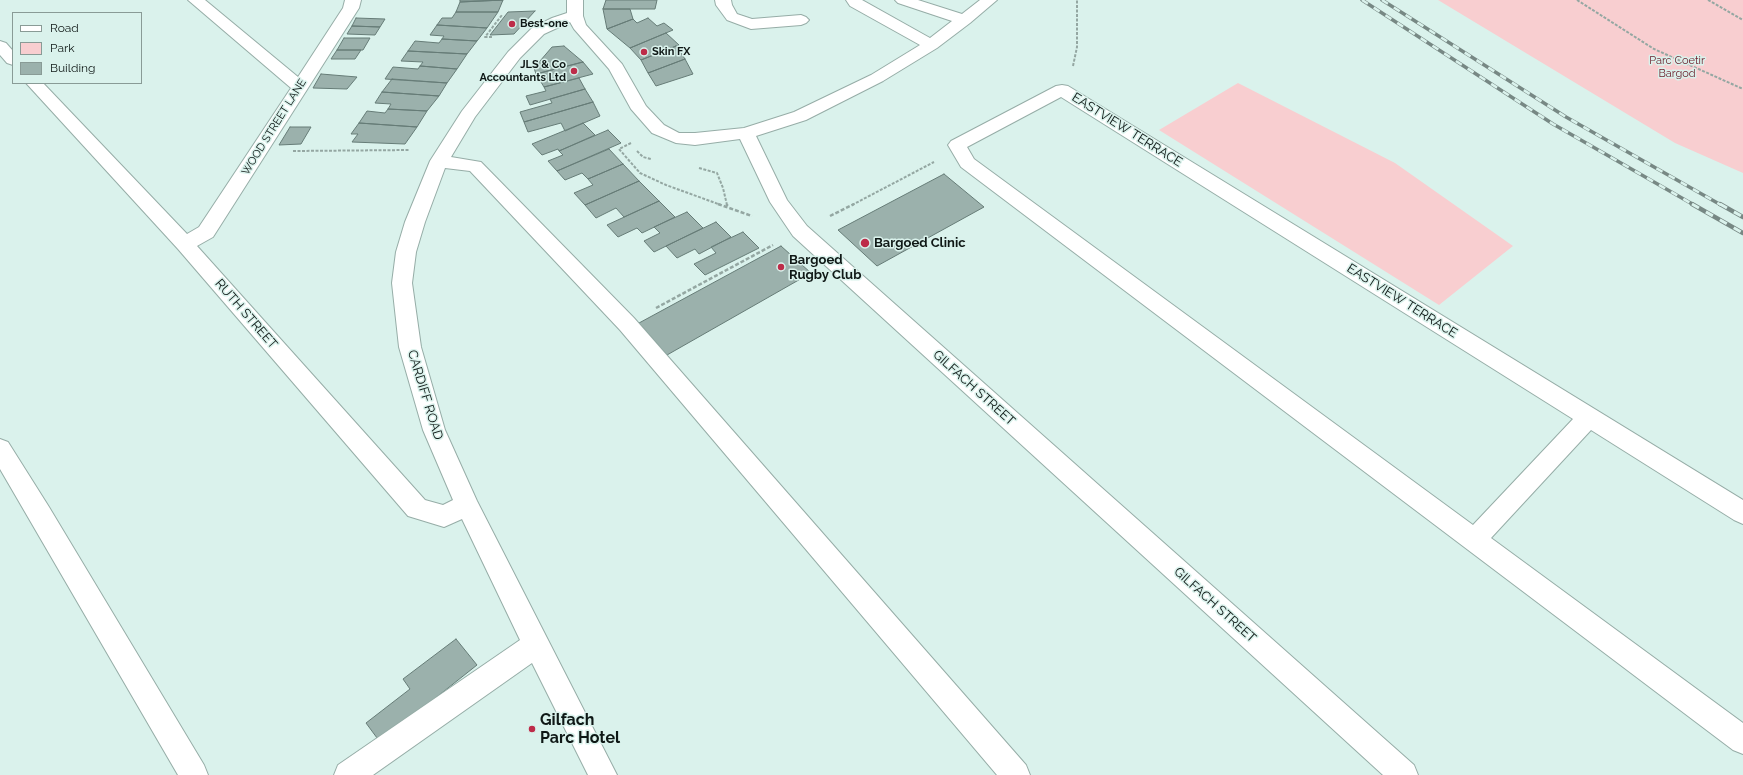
<!DOCTYPE html>
<html>
<head>
<meta charset="utf-8">
<style>
	body { margin:0 }
	#map { position:relative; width:1743px; height:775px; overflow:hidden; background:#daf2ec; font-family:Raleway,sans-serif }
	canvas { display:block }
	.legend { position:absolute; left:12px; top:12px; width:130px; height:72px; box-sizing:border-box; background:#daf2ec; border:1px solid #899b96; margin:0; padding:5px 7px; list-style:none; font-size:12px; color:#0f1816 }
	.legend li { display:flex; align-items:center; gap:8px; height:20px }
	.legend b { width:20px; border:1px solid #899b96 }
</style>
</head>
<body>
<div id="map">
<canvas width="1743" height="775"></canvas>
<ul class="legend">
<li><b style="height:5px;background:#fff"></b>Road</li>
<li><b style="height:11px;background:#f8ced0"></b>Park</li>
<li><b style="height:11px;background:#9bb1ac"></b>Building</li>
</ul>
</div>
<script>
const g = document.querySelector('canvas').getContext('2d');
g.lineJoin = 'round';
function fill(path, color) {
  g.fillStyle = color;
  g.fill(path, 'evenodd');
}
function toPath(rows) {
  const path = new Path2D();
  for (const r of rows) {
    path.moveTo(r[0], r[1]);
    for (let i = 2; i < r.length; i += 2) path.lineTo(r[i], r[i + 1]);
  }
  return path;
}
function strokePath(path, color, width, dash) {
  g.strokeStyle = color;
  g.lineWidth = width;
  g.lineCap = dash ? 'butt' : 'round';
  g.setLineDash(dash || []);
  g.stroke(path);
}
function drawText(font, color, halo, rows, align = 'center') {
  g.font = font + ' Raleway,sans-serif';
  g.lineWidth = 3;
  g.setLineDash([]);
  g.textBaseline = 'middle';
  g.strokeStyle = halo;
  g.fillStyle = color;
  for (const [text, x, y, turn = 0] of rows) {
    g.save();
    g.translate(x, y);
    g.rotate((+turn || 0) * Math.PI / 180);
    g.textAlign = isNaN(turn) ? turn : align;
    if (halo) g.strokeText(text, 0, 0);
    g.fillText(text, 0, 0);
    g.restore();
  }
}
const green = toPath([
	[1438,0,1743,0,1743,173,1675,143],
	[1238,83,1395,163,1513,246,1439,305,1159,130]
]);
const building = toPath([
	[460,0,503,0,460,2,460,0],
	[503,0,498,12,456,12,460,2,503,0],
	[606,0,657,0,655,9,603,9,606,0],
	[603,9,630,9,633,19,607,29,603,9],
	[535,11,514,34,490,35,508,12,535,11],
	[456,12,498,12,487,28,437,25,442,18,452,18,456,12],
	[356,18,385,19,380,27,352,26,356,18],
	[648,18,657,26,664,23,673,30,630,48,607,29,633,19,637,23,648,18],
	[437,25,487,28,477,41,442,39,444,36,430,35,437,25],
	[352,26,380,27,375,35,347,34,352,26],
	[666,33,679,45,641,60,630,48,666,33],
	[344,38,370,38,363,50,337,50,344,38],
	[442,39,477,41,467,54,408,51,415,41,439,43,442,39],
	[564,46,583,62,536,74,534,68,552,47,564,46],
	[676,46,685,59,648,73,641,60,676,46],
	[337,50,361,50,355,59,331,59,337,50],
	[408,51,467,54,457,69,420,66,423,62,401,61,408,51],
	[685,59,693,74,656,86,648,73,685,59],
	[583,62,593,74,544,87,536,74,583,62],
	[420,66,457,69,447,83,385,79,393,67,418,69,420,66],
	[321,74,357,77,347,89,313,88,321,74],
	[579,78,585,89,530,105,526,96,546,91,544,87,579,78],
	[392,79,447,83,439,96,382,92,392,79],
	[585,89,593,102,524,122,520,112,552,103,550,99,585,89],
	[382,92,439,96,427,111,388,109,391,104,375,103,382,92],
	[593,102,600,116,565,131,561,123,528,132,524,122,593,102],
	[388,109,427,111,417,127,359,123,367,111,385,113,388,109],
	[359,123,417,127,405,144,352,142,358,134,351,134,359,123],
	[583,123,595,135,559,151,558,149,542,155,532,144,583,123],
	[290,127,311,127,301,144,279,145,290,127],
	[608,130,621,143,557,171,548,161,563,155,559,151,608,130],
	[609,149,623,164,588,179,582,173,565,180,557,171,609,149],
	[623,164,639,181,585,205,574,193,593,185,588,179,623,164],
	[944,174,984,207,877,266,838,230,944,174],
	[639,181,659,201,624,217,616,208,596,218,585,205,639,181],
	[659,201,675,217,642,233,637,228,618,237,607,225,659,201],
	[687,212,703,228,654,252,644,241,660,233,654,227,687,212],
	[716,222,731,237,699,254,695,249,677,258,666,246,716,222],
	[743,232,759,248,705,275,694,264,716,253,711,247,743,232],
	[781,246,811,273,667,355,639,323,781,246],
	[456,639,477,665,380,742,366,723,410,689,403,679,456,639]
]);
const pathFar1 = toPath([
	[1577,0,1654,49,1743,89],
	[1708,0,1743,20],
	[492,37,485,37,502,15],
	[1073,66,1077,47,1077,0],
	[631,143,619,149,640,173,666,185,721,205],
	[293,151,410,150],
	[637,151,643,157,651,159],
	[699,168,717,173,723,188,727,205],
	[852,205,934,162]
]);
const path = toPath([
	[718,204,752,216],
	[727,204,727,206],
	[830,216,854,204],
	[656,308,773,245]
]);
const minor = toPath([
	[188,0,205,0,298,77,343,8,345,0,361,0,359,8,213,237,197,246,425,500,443,505,453,500,423,430,399,347,392,283,396,252,405,222,430,161,462,111,508,52,532,28,552,18,567,13,567,0,583,0,583,16,586,25,622,64,646,106,664,125,679,133,695,133,744,128,794,112,871,75,920,45,850,6,846,0,862,0,930,38,952,21,898,3,895,0,918,0,962,14,980,0,997,0,970,23,937,48,883,81,806,120,756,136,787,200,807,226,1414,765,1418,775,1383,775,793,236,770,202,740,139,695,145,676,143,652,133,631,109,609,69,574,29,570,22,544,34,520,58,475,117,451,157,481,162,634,318,1026,765,1030,775,997,775,620,330,470,171,445,168,425,222,416,252,412,283,421,347,445,430,477,501,617,775,588,775,532,663,373,775,334,775,338,765,520,640,462,519,444,527,408,516,178,249,26,83,43,83,187,234,199,227,291,88,188,0],
	[715,0,731,0,732,5,737,14,752,19,801,15,806,17,809,20,806,23,801,25,751,29,727,20,716,5,715,0],
	[0,41,6,43,13,51,13,65,7,63,0,55,0,41],
	[1062,85,1068,86,1743,500,1743,524,1734,520,1591,430,1491,538,1743,723,1743,754,1733,750,961,167,948,145,951,141,1056,86,1062,85],
	[1061,97,1573,419,1473,525,974,159,967,147,1061,97],
	[0,439,8,442,49,507,204,765,208,775,178,775,0,469,0,439]
]);
const railFar1 = toPath([
	[1362,0,1553,124,1694,205],
	[1382,0,1566,117,1721,205]
]);
const rail = toPath([
	[1692,204,1743,233],
	[1720,204,1743,217]
]);
const markers = [
	[512,24,4,"#bd2c49"],
	[644,52,4,"#bd2c49"],
	[574,71,4,"#bd2c49"],
	[865,243,5,"#bd2c49"],
	[781,267,4,"#bd2c49"],
	[532,729,4,"#bd2c49"]
];
const farPoinames = [
	["Best-one",520,24],
	["Skin FX",652,52],
	["JLS & Co",566,65,"right"],
	["Accountants Ltd",566,78,"right"]
];
const farParknames = [
	["Parc Coetir",1677,61],
	["Bargod",1677,74]
];
const farStreetnames = [
	["WOOD STREET LANE",274,127,-58]
];
const streetNames = [
	["EASTVIEW TERRACE",1127,130,32],
	["EASTVIEW TERRACE",1402,301,32],
	["RUTH STREET",246,314,49],
	["GILFACH STREET",974,388,42],
	["CARDIFF ROAD",425,395,73],
	["GILFACH STREET",1215,605,42]
];
const poiNames = [
	["Bargoed Clinic",874,243],
	["Bargoed",789,260],
	["Rugby Club",789,275]
];
const nearPoinames = [
	["Gilfach",540,720],
	["Parc Hotel",540,738]
];
fill(green, '#f8ced0');
fill(building, '#9bb1ac');
strokePath(building, '#667c77', 1);
strokePath(minor, '#96ada7', 2);
strokePath(pathFar1, '#94a7a2', 2, [3, 1.5]);
strokePath(path, '#94a7a2', 2.5, [4, 2]);
fill(minor, '#fff');
strokePath(railFar1, '#778884', 3.5);
strokePath(rail, '#778884', 4.5);
strokePath(railFar1, '#daf2ec', 2.5, [7]);
strokePath(rail, '#daf2ec', 3, [8]);
for (const [x, y, r, color] of markers) {
  const dot = new Path2D();
  dot.arc(x, y, r, 0, 2 * Math.PI);
  g.fillStyle = color;
  g.fill(dot);
  strokePath(dot, '#daf2ec', 1.5);
}
drawText('bold 11px', '#0f1816', '#daf2ec', farPoinames, 'left');
drawText('11px', '#6e202d', '#daf2ec', farParknames);
drawText('11px', '#0f1816', '#daf2ec', farStreetnames);
drawText('13px', '#0f1816', '#daf2ec', streetNames);
drawText('bold 13px', '#0f1816', '#daf2ec', poiNames, 'left');
drawText('bold 16px', '#0f1816', '#daf2ec', nearPoinames, 'left');
</script>
</body>
</html>
